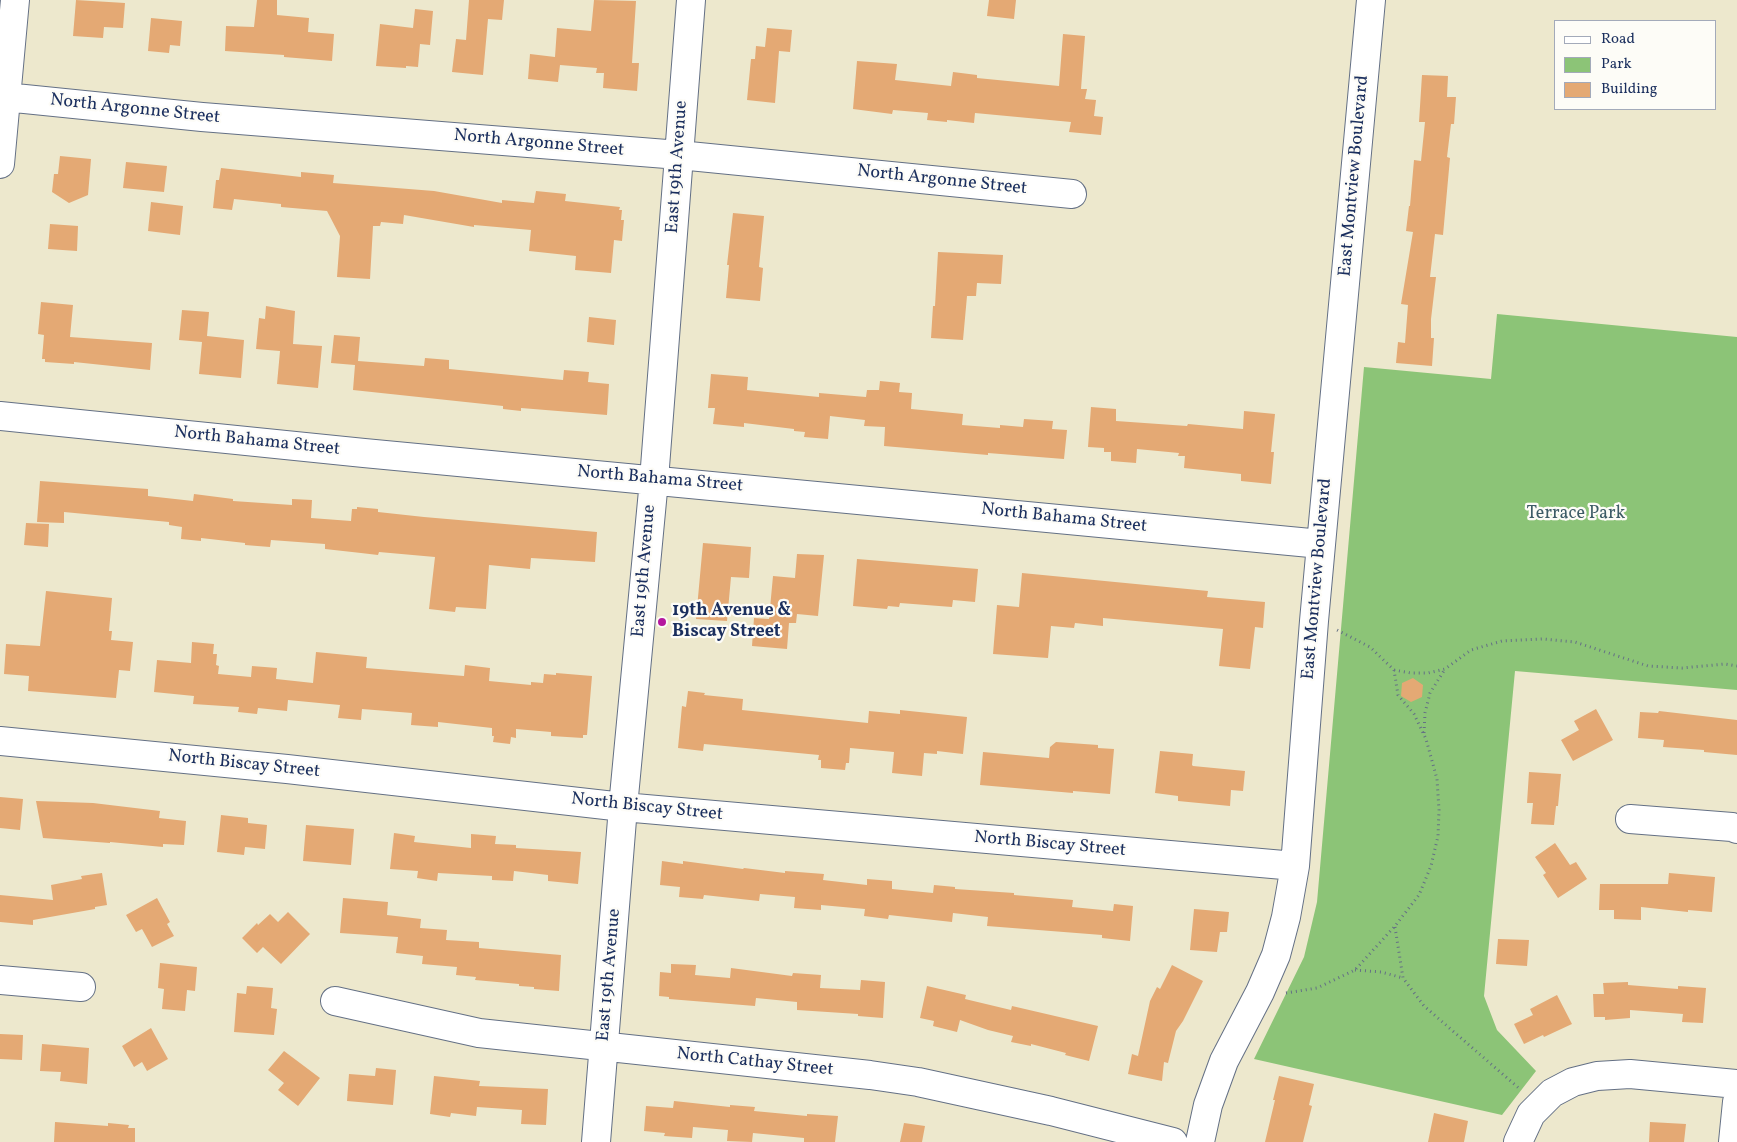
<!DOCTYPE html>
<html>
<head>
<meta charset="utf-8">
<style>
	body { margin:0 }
	#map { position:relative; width:1737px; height:1142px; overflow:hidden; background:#ede8cd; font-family:Vollkorn,serif }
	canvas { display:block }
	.legend { position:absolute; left:1554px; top:20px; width:162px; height:90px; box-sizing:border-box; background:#fdfcf7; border:1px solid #a3aaba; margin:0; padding:6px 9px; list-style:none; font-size:15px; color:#1b2f5e }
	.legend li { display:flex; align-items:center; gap:10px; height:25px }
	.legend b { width:25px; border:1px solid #a3aaba }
</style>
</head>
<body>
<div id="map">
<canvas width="1737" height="1142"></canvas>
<ul class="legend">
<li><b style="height:6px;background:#fff"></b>Road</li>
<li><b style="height:14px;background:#8cc477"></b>Park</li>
<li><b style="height:14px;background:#e4a974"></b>Building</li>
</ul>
</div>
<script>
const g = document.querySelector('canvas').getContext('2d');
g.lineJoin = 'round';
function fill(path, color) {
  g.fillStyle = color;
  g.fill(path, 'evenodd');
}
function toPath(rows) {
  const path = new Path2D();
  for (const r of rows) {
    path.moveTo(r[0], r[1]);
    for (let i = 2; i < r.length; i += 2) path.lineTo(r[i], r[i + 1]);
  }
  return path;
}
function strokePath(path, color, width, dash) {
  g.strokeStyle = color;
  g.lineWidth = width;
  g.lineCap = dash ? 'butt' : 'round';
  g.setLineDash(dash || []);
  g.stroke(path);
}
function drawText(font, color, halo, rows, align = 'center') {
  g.font = font + ' Vollkorn,serif';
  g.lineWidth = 4.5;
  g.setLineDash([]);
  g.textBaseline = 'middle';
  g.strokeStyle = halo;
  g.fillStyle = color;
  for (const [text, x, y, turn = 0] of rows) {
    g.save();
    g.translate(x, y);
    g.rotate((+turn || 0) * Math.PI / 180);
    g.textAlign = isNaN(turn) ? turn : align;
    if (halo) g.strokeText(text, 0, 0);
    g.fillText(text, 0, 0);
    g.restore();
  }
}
const green = toPath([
	[1497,314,1737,337,1737,690,1515,671,1484,996,1497,1030,1536,1071,1502,1115,1254,1059,1304,957,1317,902,1364,367,1491,379]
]);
const building = toPath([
	[76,0,125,3,123,28,104,27,103,38,73,36],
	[257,0,277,0,277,15,309,18,308,32,334,34,332,61,284,57,284,55,225,51,226,26,254,27],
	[469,0,504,0,502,20,488,19,483,75,452,72,456,39,466,40],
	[594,0,636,1,632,63,639,63,637,91,603,88,604,73,596,73,597,68,560,65,558,82,528,79,530,54,555,57,557,28,591,31],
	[989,0,1016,0,1014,19,987,16],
	[415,9,433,11,430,45,420,44,418,67,406,66,406,68,376,66,380,24,413,28],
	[151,18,182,21,180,46,170,45,169,53,148,51],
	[767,28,792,30,790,52,779,51,775,103,747,100,751,59,755,59,756,46,765,47],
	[1063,34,1085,36,1081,89,1087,89,1085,99,1096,100,1094,116,1103,117,1101,135,1069,132,1071,122,975,113,974,123,947,120,947,122,927,120,928,113,893,110,892,114,853,109,857,61,897,64,895,80,951,86,953,72,977,75,977,78,1059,86],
	[1422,75,1448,76,1447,97,1456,97,1454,124,1451,124,1447,157,1450,158,1443,235,1435,234,1430,277,1436,277,1431,319,1431,338,1434,338,1432,366,1396,363,1398,342,1405,343,1408,305,1401,304,1413,232,1406,231,1409,206,1410,206,1414,160,1421,161,1425,122,1419,122],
	[60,156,91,159,88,195,69,203,52,192,54,174,58,174],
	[126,162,167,166,164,192,123,188],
	[221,168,301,177,301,172,334,175,333,183,434,191,502,203,502,200,534,203,536,191,566,194,565,201,620,207,619,210,622,210,621,220,624,220,622,241,614,240,611,273,575,270,576,256,529,251,531,230,474,225,474,227,404,215,403,224,381,222,380,226,373,226,370,279,337,277,340,236,327,211,281,207,281,204,234,199,232,210,213,208,216,180,219,180],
	[151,202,183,206,180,235,148,231],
	[733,213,764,216,759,267,763,268,760,301,726,298,729,265,727,265],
	[50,224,78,226,77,251,48,249],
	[938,252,1003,255,1001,284,977,283,976,296,967,296,963,340,931,338,933,306,935,306],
	[41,302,73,305,70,337,152,343,150,370,74,362,74,364,45,362,45,359,42,359,44,335,38,334],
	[266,306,295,311,293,344,322,346,318,388,277,384,280,351,256,349,259,318,265,319],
	[182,310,209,312,207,336,244,340,241,378,199,374,202,342,179,340],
	[589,317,616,320,614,345,587,342],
	[334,335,360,337,358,361,424,366,425,358,449,360,449,369,563,380,564,370,589,372,588,382,609,384,607,415,521,408,521,411,503,409,503,406,353,390,355,365,331,363],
	[711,374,748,377,747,390,819,397,819,393,866,397,867,390,879,390,880,381,900,383,899,392,912,393,911,409,963,414,962,425,1000,428,1000,425,1023,427,1024,419,1053,421,1052,429,1067,430,1064,459,988,453,988,455,884,446,885,427,864,426,865,420,830,416,828,439,804,437,805,432,794,431,794,429,744,423,744,427,713,424,715,408,708,408],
	[1091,407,1116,409,1116,421,1187,426,1188,424,1243,429,1244,411,1275,414,1271,452,1274,452,1271,484,1241,481,1241,474,1184,468,1185,456,1178,456,1179,453,1137,449,1136,463,1111,461,1111,452,1104,452,1104,448,1088,447],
	[40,481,148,489,148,496,193,501,194,494,233,499,233,501,292,505,292,499,312,500,311,518,351,521,352,509,357,509,357,507,378,509,378,512,424,517,597,532,595,562,531,558,530,569,489,565,486,609,456,607,455,612,429,609,435,557,379,552,378,555,361,553,325,549,325,544,271,540,270,547,245,545,245,543,201,538,201,541,181,539,182,527,169,525,169,522,64,512,64,523,37,522],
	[26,523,49,524,48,547,24,545],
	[703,543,751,547,749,578,731,577,727,621,696,619],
	[797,554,824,555,818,616,797,614,796,623,789,623,787,649,752,646,754,618,769,619,773,576,795,578],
	[857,559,978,569,975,602,953,600,952,607,900,603,899,607,888,606,887,609,853,606],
	[1022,573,1208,591,1207,597,1265,602,1263,628,1255,627,1250,669,1219,666,1223,629,1103,618,1103,626,1075,623,1074,628,1051,626,1048,658,993,654,997,605,1019,607],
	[46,591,112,598,109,631,112,631,111,640,133,642,130,671,119,670,116,698,28,691,29,676,4,674,6,644,40,646],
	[192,642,214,644,213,654,217,654,216,665,219,666,218,674,251,677,252,666,277,668,276,679,313,683,316,652,367,657,366,668,464,676,465,665,490,668,489,681,531,685,531,682,543,683,544,674,556,675,556,673,592,676,587,735,583,735,583,738,551,736,551,732,516,729,516,738,511,737,510,744,493,742,494,736,492,736,492,728,438,722,438,727,411,725,412,713,362,709,361,720,338,718,340,705,288,700,287,711,258,708,257,714,238,712,239,707,193,704,194,696,154,692,157,660,191,663],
	[1413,678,1423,685,1422,697,1411,702,1401,696,1402,683],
	[688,691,705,693,704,695,743,699,742,710,868,723,869,711,900,714,900,710,967,717,963,754,937,751,937,754,924,753,922,776,892,773,894,752,850,748,849,763,846,763,845,770,821,768,821,760,818,760,819,755,704,744,703,751,678,748,682,706,686,707],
	[1596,709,1613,740,1573,761,1561,740,1579,730,1574,721],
	[1659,711,1737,720,1737,755,1704,752,1704,750,1663,747,1664,740,1638,738,1640,712,1658,713],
	[1056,742,1098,745,1098,748,1114,749,1110,794,1073,791,1073,793,980,785,983,752,1049,758,1050,747],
	[1160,751,1193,754,1192,765,1193,766,1245,771,1243,791,1231,790,1230,806,1178,801,1178,796,1155,793],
	[1529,772,1561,774,1558,806,1556,806,1554,825,1531,824,1533,803,1527,803],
	[0,797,23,799,20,830,0,828],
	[36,801,93,803,160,811,159,818,186,821,184,845,163,844,163,847,110,842,110,843,43,838],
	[221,815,248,818,248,823,267,825,265,849,245,847,244,855,217,852],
	[306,825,354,829,351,865,303,861],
	[394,833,415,836,414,842,471,848,471,834,496,836,495,844,516,845,516,848,581,852,578,884,548,881,548,875,514,871,513,881,492,880,492,876,438,873,437,881,417,878,418,871,390,869],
	[1555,843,1570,865,1576,862,1587,879,1558,898,1543,875,1546,873,1535,857],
	[662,861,683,864,683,861,743,869,744,868,785,873,785,871,824,874,823,880,867,885,867,879,892,881,892,889,933,893,934,885,955,887,955,889,1014,893,1014,895,1073,900,1072,907,1113,911,1114,904,1133,906,1130,941,1102,938,1102,935,987,926,988,917,953,913,952,922,889,915,888,919,864,916,865,909,821,905,821,910,794,908,795,897,760,894,759,901,704,895,703,899,679,897,680,887,660,885],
	[102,873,107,905,95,907,95,909,33,920,33,925,0,922,0,895,53,900,51,885,82,879,81,876],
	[1669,873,1715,877,1712,912,1688,910,1688,912,1641,907,1641,920,1614,919,1614,910,1599,910,1600,884,1668,884],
	[157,898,170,922,167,924,174,936,152,947,142,929,136,932,126,915],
	[343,898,388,902,387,915,421,919,420,928,447,930,446,940,479,942,479,948,561,955,559,991,534,989,534,987,519,986,519,984,475,980,476,977,456,975,457,967,422,964,423,956,396,953,398,937,340,933],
	[1194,909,1229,912,1227,932,1220,932,1217,952,1190,950],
	[288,912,310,934,281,964,263,947,257,953,242,938,257,923,258,925,270,914,278,922],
	[1498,939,1529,940,1527,966,1496,964],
	[160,963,197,967,195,991,187,990,185,1011,162,1009,164,989,158,988],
	[671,964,696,965,695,975,730,978,731,968,792,976,793,973,821,975,820,988,860,990,861,980,885,982,883,1018,858,1016,858,1014,797,1010,797,1002,756,998,755,1006,669,999,669,997,659,996,660,972,671,973],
	[1172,965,1203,981,1183,1021,1176,1031,1168,1063,1164,1062,1162,1081,1128,1074,1132,1054,1138,1056,1150,1001,1157,987,1160,989],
	[1628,982,1628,985,1678,989,1678,986,1706,988,1703,1023,1682,1022,1683,1014,1630,1010,1630,1018,1605,1020,1605,1017,1594,1017,1593,994,1604,994,1603,983],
	[247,986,273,988,271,1008,277,1009,274,1035,234,1032,237,993,246,994],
	[927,986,966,995,965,999,1011,1010,1012,1006,1098,1026,1089,1061,1065,1055,1066,1053,1031,1044,1031,1046,1011,1042,1013,1036,988,1030,960,1020,957,1032,933,1026,934,1021,920,1018],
	[1557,995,1572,1024,1544,1037,1543,1035,1524,1044,1514,1024,1533,1015,1530,1009],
	[151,1028,168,1059,147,1071,142,1062,134,1067,122,1046],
	[0,1034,23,1035,22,1060,0,1059],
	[42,1044,89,1048,87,1084,60,1081,61,1072,40,1071],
	[284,1051,320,1078,298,1106,278,1090,284,1083,268,1070],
	[376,1068,396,1070,393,1105,347,1101,349,1074,375,1076],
	[434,1076,480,1081,479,1086,548,1089,546,1125,521,1124,522,1110,477,1107,476,1116,451,1113,450,1117,430,1114],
	[1279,1076,1314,1084,1309,1105,1312,1106,1303,1142,1265,1142,1275,1100,1273,1100],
	[674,1101,730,1107,730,1105,755,1107,754,1111,807,1116,807,1114,838,1116,835,1142,804,1142,804,1138,753,1133,752,1142,727,1141,728,1130,693,1127,692,1138,664,1136,665,1133,644,1131,646,1106,673,1108],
	[1434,1113,1468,1121,1464,1142,1428,1142],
	[55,1122,108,1126,108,1123,129,1125,128,1128,135,1128,135,1142,54,1142],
	[1650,1122,1686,1124,1684,1142,1649,1142],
	[904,1123,925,1126,922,1142,900,1142]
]);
const path = toPath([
	[1394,670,1411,673,1428,673,1445,669,1471,650,1502,641,1543,639,1575,642,1648,666,1682,668,1725,664,1737,666],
	[1424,733,1425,713,1430,693,1445,669],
	[1395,927,1403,978,1424,1006,1521,1090],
	[1355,970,1381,972,1403,978],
	[1286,993,1317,988,1355,970,1395,926,1419,895,1431,866,1438,836,1439,810,1437,779,1426,739,1414,714,1398,695,1394,670,1370,647,1337,630]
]);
const minor = toPath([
	[5,97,202,117,679,155,1072,194],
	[0,164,15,0],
	[0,416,364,453,1321,544],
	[0,741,287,769,623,807,1295,866],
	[1630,819,1732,827,1737,829],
	[0,980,81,987],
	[335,1001,479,1033,870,1075,918,1082,1051,1111,1173,1142],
	[596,1142,623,807,654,480,691,0],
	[1200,1142,1208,1105,1224,1061,1260,992,1276,955,1286,917,1295,866,1314,621,1371,0],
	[1518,1142,1531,1114,1552,1093,1573,1082,1597,1076,1630,1074,1737,1084],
	[1733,1142,1737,1102]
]);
const markers = [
	[662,622,5,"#b5179e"]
];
const streetNames = [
	["North Argonne Street",135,110,6],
	["North Argonne Street",539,144,5],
	["East 19th Avenue",678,167,-86],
	["East Montview Boulevard",1355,176,-85],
	["North Argonne Street",942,181,6],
	["North Bahama Street",257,442,6],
	["North Bahama Street",660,480,5],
	["North Bahama Street",1064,519,6],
	["East 19th Avenue",645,571,-85],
	["East Montview Boulevard",1318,579,-85],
	["North Biscay Street",244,765,6],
	["North Biscay Street",647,808,6],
	["North Biscay Street",1050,845,5],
	["East 19th Avenue",610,975,-85],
	["North Cathay Street",755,1063,6]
];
const parkNames = [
	["Terrace Park",1576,515]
];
const poiNames = [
	["19th Avenue &",672,612],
	["Biscay Street",672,633]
];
fill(green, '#8cc477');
fill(building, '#e4a974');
strokePath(minor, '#647085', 30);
strokePath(path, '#647085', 3, [1, 4]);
strokePath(minor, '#fff', 28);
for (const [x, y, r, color] of markers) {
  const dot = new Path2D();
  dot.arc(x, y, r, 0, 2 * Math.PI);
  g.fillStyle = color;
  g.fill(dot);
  strokePath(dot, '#fdfcf7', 2);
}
drawText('18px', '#1b2f5e', '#fdfcf7', streetNames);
drawText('18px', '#3d5c66', '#fdfcf7', parkNames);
drawText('bold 18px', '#1b2f5e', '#fdfcf7', poiNames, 'left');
</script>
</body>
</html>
